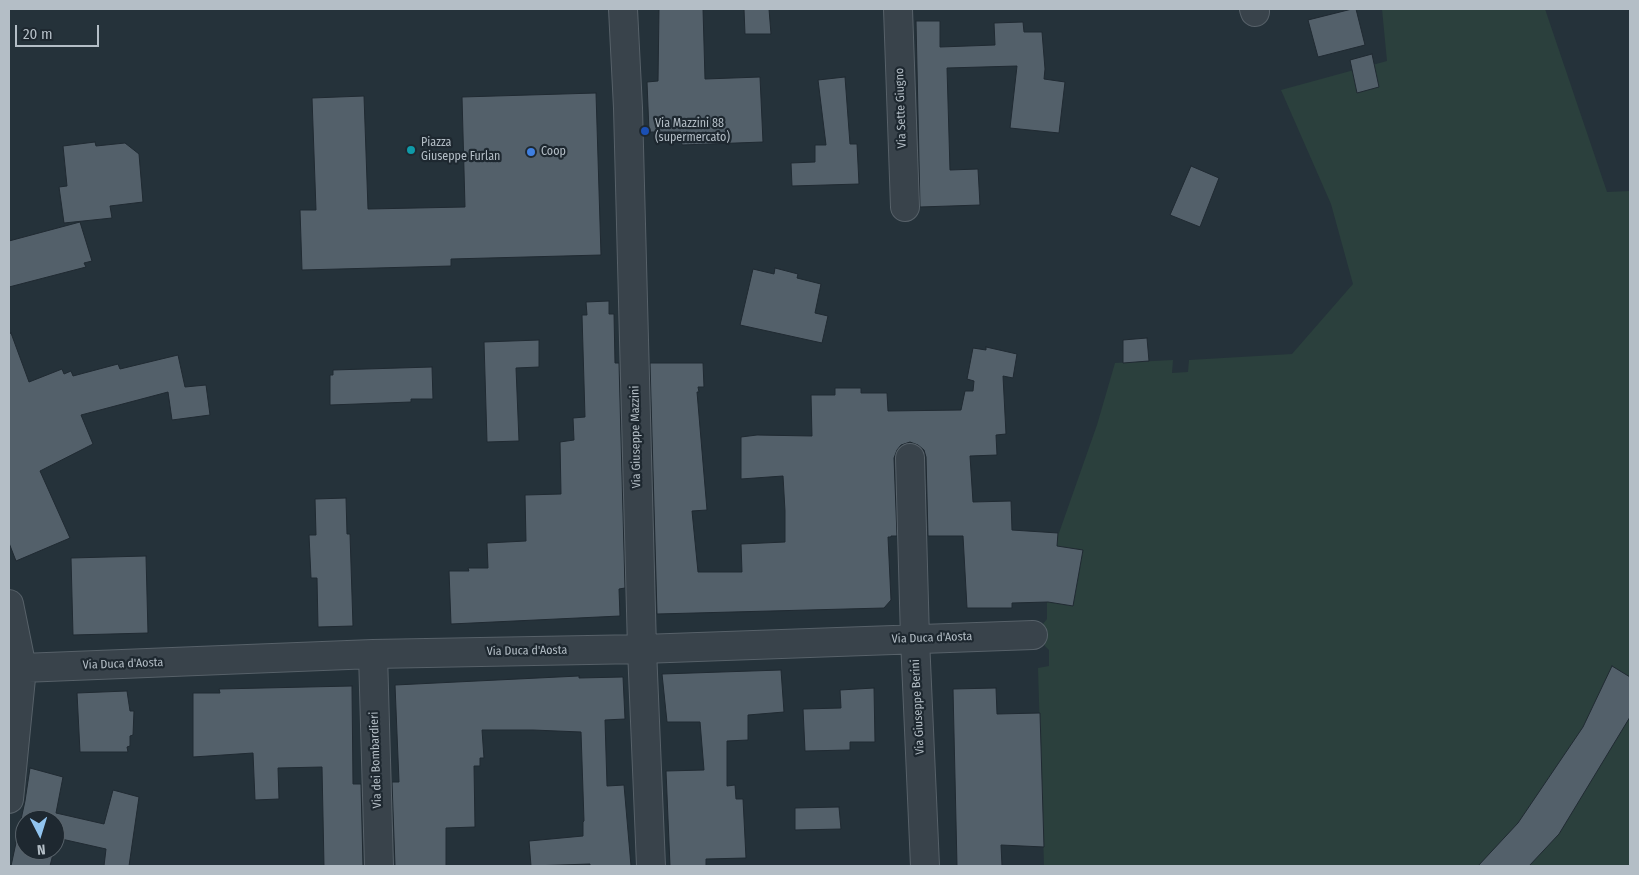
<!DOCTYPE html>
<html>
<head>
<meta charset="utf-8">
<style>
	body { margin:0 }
	#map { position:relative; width:1639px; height:875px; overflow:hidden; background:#25323a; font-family:"Fira Sans Condensed",sans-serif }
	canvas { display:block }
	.frame { position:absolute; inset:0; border:10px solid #b4bec6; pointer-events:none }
	.north { position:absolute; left:15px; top:810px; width:50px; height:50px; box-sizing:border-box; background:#1e2830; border:1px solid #5a646c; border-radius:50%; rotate:175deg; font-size:14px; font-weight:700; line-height:20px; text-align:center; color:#b4bec6 }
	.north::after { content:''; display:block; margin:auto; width:18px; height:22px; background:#91c4ef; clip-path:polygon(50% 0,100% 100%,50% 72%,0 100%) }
	.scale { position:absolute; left:15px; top:25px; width:84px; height:22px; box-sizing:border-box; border:2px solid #b4bec6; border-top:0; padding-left:6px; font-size:15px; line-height:18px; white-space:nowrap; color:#b4bec6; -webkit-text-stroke:4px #1e2830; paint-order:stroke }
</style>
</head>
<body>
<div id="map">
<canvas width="1639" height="875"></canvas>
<div class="frame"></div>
<div class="north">N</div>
<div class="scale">20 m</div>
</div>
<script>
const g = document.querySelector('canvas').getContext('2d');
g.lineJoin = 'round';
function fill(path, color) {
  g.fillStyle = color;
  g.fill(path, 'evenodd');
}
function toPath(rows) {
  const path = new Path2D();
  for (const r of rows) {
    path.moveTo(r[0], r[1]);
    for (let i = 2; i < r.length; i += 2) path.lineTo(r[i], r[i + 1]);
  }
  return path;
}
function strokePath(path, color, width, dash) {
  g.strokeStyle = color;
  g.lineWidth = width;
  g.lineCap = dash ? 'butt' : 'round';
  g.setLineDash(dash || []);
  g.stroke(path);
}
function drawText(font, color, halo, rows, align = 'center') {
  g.font = font + ' "Fira Sans Condensed",sans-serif';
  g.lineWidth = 4.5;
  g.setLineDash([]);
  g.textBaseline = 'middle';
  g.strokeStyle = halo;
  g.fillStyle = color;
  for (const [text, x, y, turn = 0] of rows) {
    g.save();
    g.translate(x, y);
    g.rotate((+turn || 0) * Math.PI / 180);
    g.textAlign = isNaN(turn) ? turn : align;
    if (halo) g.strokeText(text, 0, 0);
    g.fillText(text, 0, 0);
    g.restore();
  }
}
const green = toPath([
	[1382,9,1545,9,1607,192,1630,191,1630,866,1044,866,1038,668,1049,666,1049,650,1045,646,1041,635,1043,624,1047,619,1047,601,1058,533,1059,533,1097,425,1115,363,1173,360,1172,373,1188,372,1189,360,1292,354,1353,284,1331,204,1281,90,1387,61]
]);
const building = toPath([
	[659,9,703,9,705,79,760,77,763,142,682,145,681,132,649,132,647,82,658,81,659,9],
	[744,9,769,9,771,34,745,34,744,9],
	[1352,9,1356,9,1365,45,1318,57,1308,20,1352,9],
	[916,21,940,21,940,47,995,45,994,23,1023,22,1024,32,1042,32,1045,69,1044,79,1065,82,1059,133,1010,128,1017,66,947,68,950,170,978,169,980,205,920,207,916,21],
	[1372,54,1379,87,1357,93,1350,60,1372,54],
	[845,77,850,144,857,144,859,184,792,186,791,163,815,162,815,145,826,145,818,80,845,77],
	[596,93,601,255,451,259,451,266,302,270,300,210,316,210,312,98,364,96,368,209,465,207,462,97,596,93],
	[95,142,96,146,125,143,139,154,143,202,110,206,112,218,64,223,59,187,67,186,63,146,95,142],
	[1191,166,1219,178,1200,227,1170,215,1191,166],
	[80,222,92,261,84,263,86,267,9,287,9,241,80,222],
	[775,268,798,274,797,278,821,284,815,313,828,316,822,343,740,325,753,269,774,274,775,268],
	[609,301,609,314,614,314,615,363,619,363,625,588,619,589,620,616,451,624,449,571,469,571,468,568,488,568,487,543,526,541,525,495,561,494,560,442,574,440,573,418,585,417,582,315,587,315,586,302,609,301],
	[11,333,29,382,62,369,64,374,71,371,73,376,118,364,120,369,178,355,185,387,206,385,210,415,172,420,168,392,81,415,93,444,40,471,70,538,16,561,9,543,9,334,11,333],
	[1147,338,1149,361,1123,363,1123,340,1147,338],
	[539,340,539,367,516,368,519,441,487,442,484,342,539,340],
	[986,347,1017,354,1013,378,1003,376,1006,434,996,435,997,455,970,456,973,502,1011,501,1012,530,1058,533,1057,546,1083,550,1073,606,1048,602,1012,603,1012,608,967,608,963,536,928,536,926,457,924,450,918,445,910,442,901,445,897,450,894,458,897,536,891,536,891,537,888,537,891,600,884,608,657,614,650,363,703,363,704,387,698,387,699,392,697,392,707,510,692,511,698,572,742,572,741,544,785,542,785,511,783,476,741,479,741,437,757,435,812,436,811,395,835,395,835,388,861,388,861,393,887,393,888,411,961,410,965,391,973,391,974,381,967,379,973,348,986,350,986,347],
	[432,367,433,399,411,399,411,402,330,405,330,375,333,375,333,370,432,367],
	[346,498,347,534,350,534,353,626,318,627,317,578,311,578,309,535,316,535,315,499,346,498],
	[146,556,148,633,73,635,71,558,146,556],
	[1612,666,1630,677,1630,717,1559,834,1529,866,1478,866,1518,823,1583,727,1612,666],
	[781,670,784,712,748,715,748,740,727,741,727,786,735,785,736,799,743,799,746,858,706,859,706,866,670,866,666,771,704,770,700,722,667,722,662,674,781,670],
	[579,676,579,678,623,677,625,719,605,720,607,786,624,785,631,866,590,866,590,864,531,866,529,841,583,836,583,822,584,821,581,732,533,730,482,730,484,758,480,758,480,766,474,766,475,827,446,828,446,866,395,866,392,782,399,782,395,685,579,676],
	[352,686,353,784,361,784,363,866,324,866,322,767,278,768,279,799,255,800,253,753,193,757,193,693,220,693,219,689,352,686],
	[874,688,875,742,850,742,850,750,805,751,803,709,841,708,840,690,874,688],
	[996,688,997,714,1040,713,1044,847,1001,845,1002,866,957,866,953,689,996,688],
	[127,691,130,711,134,711,133,735,130,736,130,746,127,747,128,752,80,752,77,693,127,691],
	[30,768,63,777,56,813,104,824,113,790,139,797,129,866,104,866,106,849,57,838,55,845,55,820,25,820,25,850,54,850,50,866,11,866,25,801,30,768],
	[839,807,841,829,795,830,795,808,839,807]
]);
const minor = toPath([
	[623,9,628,108,642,649,651,866],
	[898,9,905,207],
	[1254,9,1255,12],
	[910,458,915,639,925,866],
	[9,604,22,668,9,799],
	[373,654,379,866],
	[22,668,373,654,642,649,1033,635]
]);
const markers = [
	[645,131,5,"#1a4fb4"],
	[411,150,5,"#0f9aa8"],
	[531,152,5,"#3f7fe0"]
];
const streetNames = [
	["Via Sette Giugno",901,108,-92],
	["Via Giuseppe Mazzini",636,437,-91],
	["Via Duca d'Aosta",932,638,-2],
	["Via Duca d'Aosta",527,651,-1],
	["Via Duca d'Aosta",123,664,-2],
	["Via Giuseppe Berini",918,707,-93],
	["Via dei Bombardieri",376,760,-92]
];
const poiNames = [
	["Via Mazzini 88",655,124],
	["(supermercato)",655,138],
	["Piazza",421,143],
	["Giuseppe Furlan",421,157],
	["Coop",541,152]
];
fill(green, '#2b403d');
fill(building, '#53606a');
strokePath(building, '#202a32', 1);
strokePath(minor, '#576169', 30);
strokePath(minor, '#39434b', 28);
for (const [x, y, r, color] of markers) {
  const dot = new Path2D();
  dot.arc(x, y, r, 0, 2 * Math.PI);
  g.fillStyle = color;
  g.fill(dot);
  strokePath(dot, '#1e2830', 2);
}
drawText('12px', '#b4bec6', '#1e2830', streetNames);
drawText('12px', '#b4bec6', '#1e2830', poiNames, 'left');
</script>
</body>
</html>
